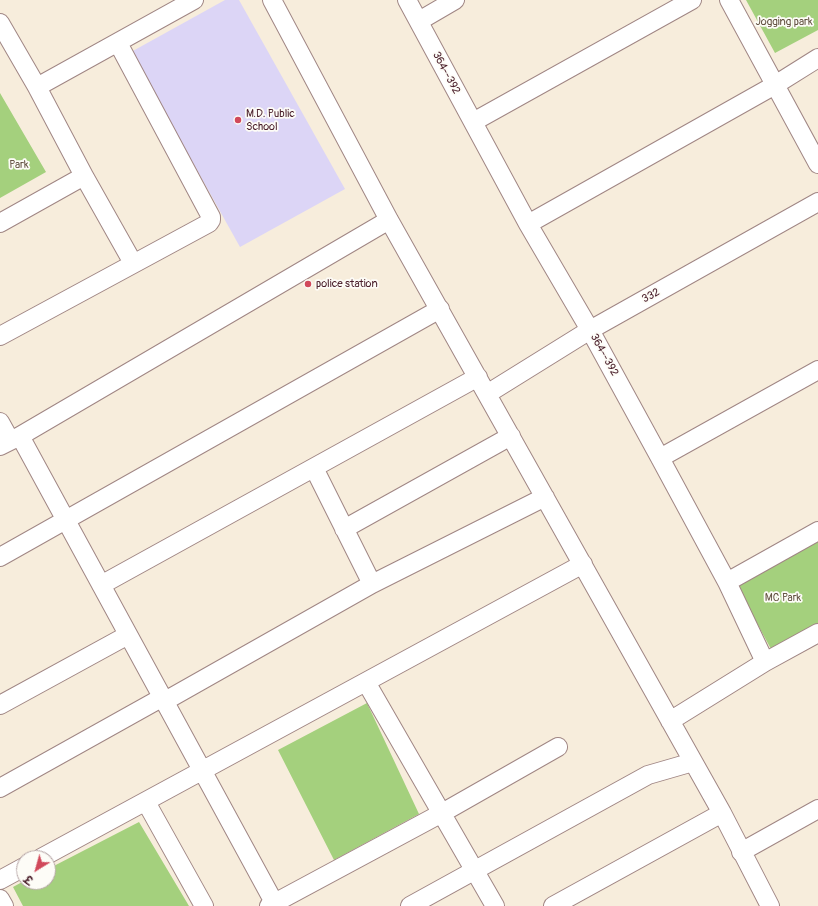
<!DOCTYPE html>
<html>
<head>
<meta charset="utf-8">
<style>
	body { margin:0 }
	#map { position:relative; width:818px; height:906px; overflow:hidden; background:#f7eddc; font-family:Pangolin,"Playpen Sans Deva",sans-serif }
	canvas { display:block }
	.north { position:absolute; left:16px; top:850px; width:40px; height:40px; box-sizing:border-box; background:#fdfcf7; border:1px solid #b5a4a5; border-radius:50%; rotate:217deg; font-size:11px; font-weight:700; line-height:16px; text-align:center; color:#4a1f2b }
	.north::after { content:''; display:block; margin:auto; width:14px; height:18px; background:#d1495b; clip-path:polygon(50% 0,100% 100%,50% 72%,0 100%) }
</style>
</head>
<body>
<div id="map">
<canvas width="818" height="906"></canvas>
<div class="north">उ</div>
</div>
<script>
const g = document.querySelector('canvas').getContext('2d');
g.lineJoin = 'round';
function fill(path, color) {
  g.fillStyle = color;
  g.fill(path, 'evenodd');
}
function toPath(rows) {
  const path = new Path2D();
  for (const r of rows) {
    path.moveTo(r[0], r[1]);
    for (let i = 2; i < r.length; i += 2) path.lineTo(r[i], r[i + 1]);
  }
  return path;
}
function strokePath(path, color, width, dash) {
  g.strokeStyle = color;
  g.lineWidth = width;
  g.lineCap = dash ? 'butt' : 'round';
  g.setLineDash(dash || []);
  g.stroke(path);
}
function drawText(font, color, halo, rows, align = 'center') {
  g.font = font + ' Pangolin,sans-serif';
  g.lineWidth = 3.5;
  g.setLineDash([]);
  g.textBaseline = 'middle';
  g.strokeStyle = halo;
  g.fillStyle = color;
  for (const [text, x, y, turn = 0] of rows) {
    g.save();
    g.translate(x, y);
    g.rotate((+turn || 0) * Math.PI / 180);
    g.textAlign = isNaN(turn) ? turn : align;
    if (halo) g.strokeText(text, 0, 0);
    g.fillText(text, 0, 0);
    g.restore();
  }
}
const built = toPath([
	[225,0,239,0,345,189,240,247,131,52]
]);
const green = toPath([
	[746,0,818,0,818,30,775,53],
	[0,93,46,172,0,198],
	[818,539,818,623,771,649,736,585],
	[367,703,419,814,334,860,278,750],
	[139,822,189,906,23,906,13,887,24,881,48,882,48,869]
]);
const minor = toPath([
	[272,0,389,220,722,813,770,906],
	[407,0,528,224,590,330,660,458,727,582,765,662,818,633],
	[729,0,818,164],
	[419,21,455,0],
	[0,23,37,87,84,176,133,263],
	[37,87,194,0],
	[473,122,692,0],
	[0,223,84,176],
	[528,224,775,85,818,58],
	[0,336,209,223,211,220,211,217,118,43],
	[487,394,590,330,818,202],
	[0,422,10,440],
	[20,436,276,906],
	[0,446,20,436,389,220],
	[660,458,818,370],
	[314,468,372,584,545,497],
	[344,529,511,436],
	[0,557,440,309],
	[727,582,818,531],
	[101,585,478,377],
	[366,682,495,906],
	[165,701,372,584],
	[0,705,128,635],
	[670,721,765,662],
	[0,788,163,697],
	[146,802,204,906],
	[741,852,818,809],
	[41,858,583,564],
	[0,880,24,867],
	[0,899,4,906],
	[269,906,442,813,558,747],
	[410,906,648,775,693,762],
	[553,906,722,813]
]);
const markers = [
	[238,120,4,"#d1495b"],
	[308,284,4,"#d1495b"]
];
const parkNames = [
	["Jogging park",784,22],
	["Park",19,165],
	["MC Park",783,598]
];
const streetNames = [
	["364--392",446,73,62],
	["332",651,296,-29],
	["364--392",604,355,61]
];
const poiNames = [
	["M.D. Public",246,114],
	["School",246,127],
	["police station",316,284]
];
fill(built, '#dcd5f6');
fill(green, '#a4d07d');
strokePath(minor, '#a08684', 20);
strokePath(minor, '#fff', 18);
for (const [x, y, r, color] of markers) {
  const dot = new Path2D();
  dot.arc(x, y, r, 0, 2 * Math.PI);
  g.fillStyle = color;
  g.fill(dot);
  strokePath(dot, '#fdfcf7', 1.5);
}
drawText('11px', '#655444', '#fdfcf7', parkNames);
drawText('11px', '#4a1f2b', '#fdfcf7', streetNames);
drawText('11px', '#4a1f2b', '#fdfcf7', poiNames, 'left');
</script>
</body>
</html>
